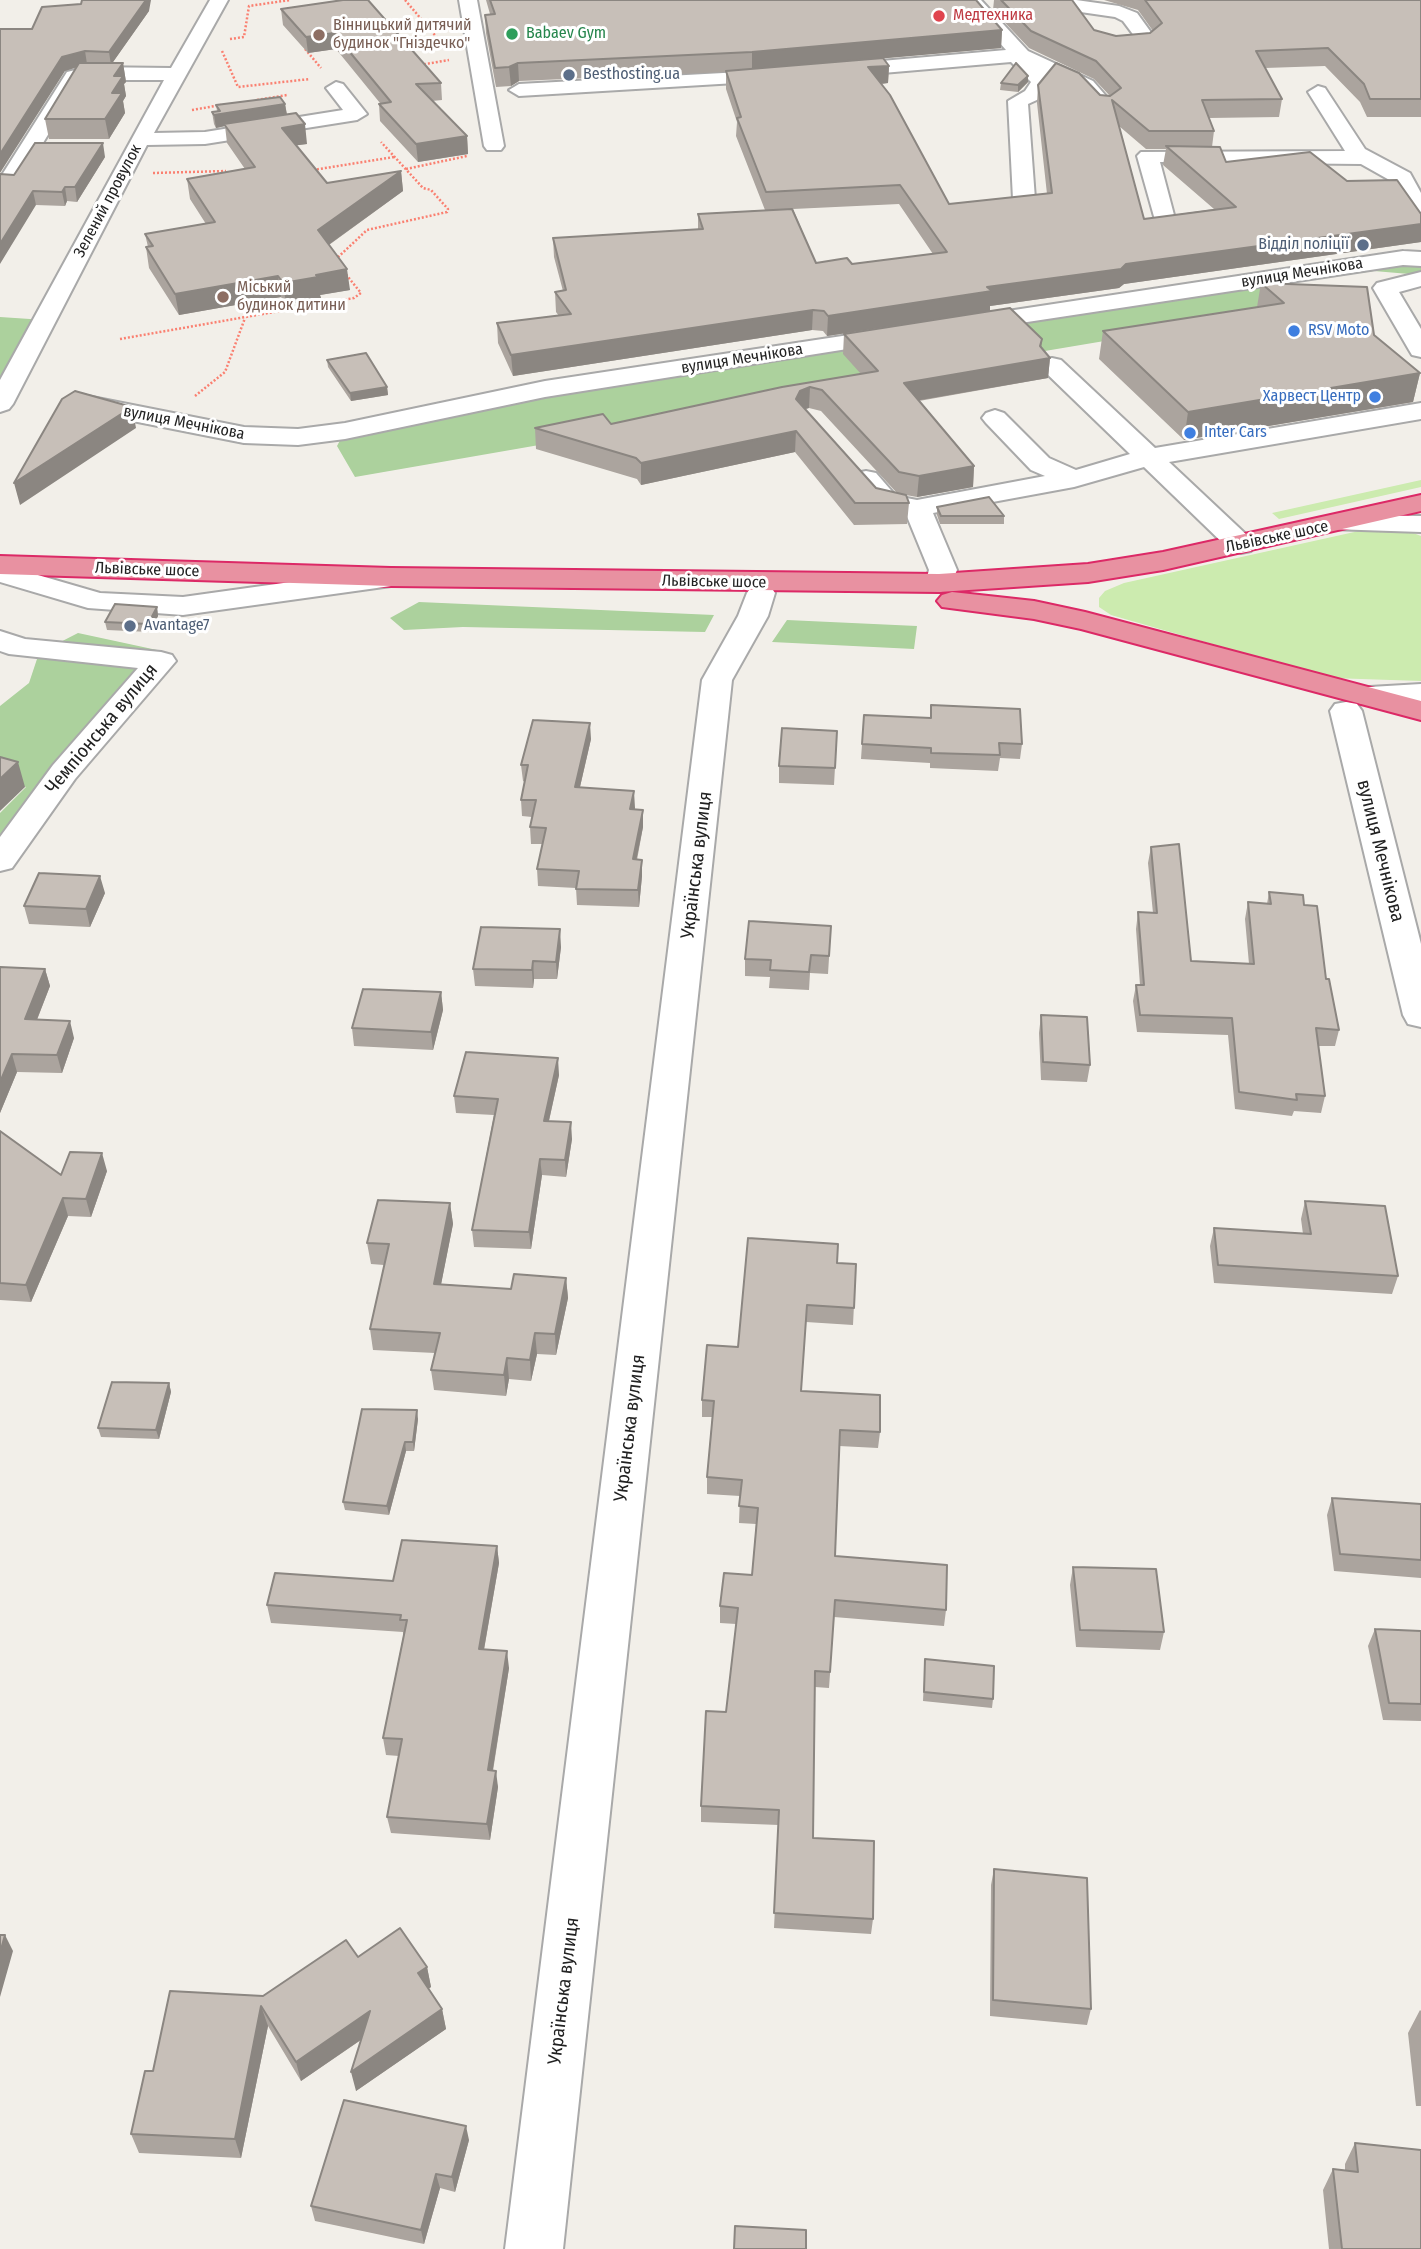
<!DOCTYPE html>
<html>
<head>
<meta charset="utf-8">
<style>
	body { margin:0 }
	canvas { display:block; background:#f2efe9 }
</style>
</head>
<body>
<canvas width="1421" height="2249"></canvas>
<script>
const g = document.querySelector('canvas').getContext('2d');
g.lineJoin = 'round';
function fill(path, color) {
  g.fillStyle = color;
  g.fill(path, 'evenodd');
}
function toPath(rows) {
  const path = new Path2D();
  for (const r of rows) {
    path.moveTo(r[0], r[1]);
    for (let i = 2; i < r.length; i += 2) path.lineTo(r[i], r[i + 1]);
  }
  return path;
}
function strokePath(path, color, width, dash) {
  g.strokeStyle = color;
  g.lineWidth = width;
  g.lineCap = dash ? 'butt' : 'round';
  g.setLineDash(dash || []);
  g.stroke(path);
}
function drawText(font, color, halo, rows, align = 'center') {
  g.font = font + ' "Fira Sans Condensed",sans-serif';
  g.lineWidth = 6;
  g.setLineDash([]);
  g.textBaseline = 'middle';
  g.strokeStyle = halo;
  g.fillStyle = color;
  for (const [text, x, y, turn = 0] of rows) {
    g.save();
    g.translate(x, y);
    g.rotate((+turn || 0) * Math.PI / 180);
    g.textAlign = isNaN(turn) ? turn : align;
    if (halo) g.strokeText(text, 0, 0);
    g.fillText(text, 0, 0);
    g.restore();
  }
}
const grass = toPath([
	[1421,480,1421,487,1279,519,1272,513],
	[1377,527,1400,528,1421,536,1421,681,1331,678,1111,615,1099,607,1099,598,1105,591,1124,583]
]);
const forest = toPath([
	[1421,259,1421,275,1374,271,1282,284,1295,309,1033,353,873,387,355,477,337,446,345,431,521,393],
	[0,317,45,320,0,404],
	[419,602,714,615,705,632,463,627,404,630,390,618],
	[787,620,917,626,914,649,772,642],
	[78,633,157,650,51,770,0,839,0,813,26,787,0,780,0,706,29,683,39,653]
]);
const path = toPath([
	[405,0,445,47],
	[230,39,244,37,249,6,290,0],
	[305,49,321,68],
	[222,51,238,87,310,79],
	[420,65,449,60],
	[257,100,287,95],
	[192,110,221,105],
	[406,169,467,156],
	[313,170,394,157],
	[153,173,226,171],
	[335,260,367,230,447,212,448,209,431,190,423,188,381,142],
	[120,339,354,298,361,293,344,272],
	[195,396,225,372,245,318]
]);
const minor = toPath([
	[210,0,228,0,154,133,205,132,343,110,326,88,336,82,343,84,367,114,357,120,205,144,147,145,13,404,9,409,0,412,0,380,164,80,81,80,17,186,1,186,0,178,67,72,88,67,171,68,210,0],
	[459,0,477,0,504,146,501,150,487,150,484,146,459,0],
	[962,0,981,0,1028,51,1093,81,1106,96,1096,102,1089,100,1079,89,1046,74,1052,81,1039,99,1028,104,1035,199,1032,204,1024,206,1013,199,1008,101,1025,91,1031,82,1011,62,836,77,826,71,836,65,1006,50,962,0],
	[1076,0,1119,6,1137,13,1158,42,1148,48,1098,47,1095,43,1098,39,1135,37,1123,21,1115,17,1053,8,1022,7,1013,1,1076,0],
	[779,70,786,72,789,76,786,80,519,96,509,90,519,84,779,70],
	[1318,86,1325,88,1365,149,1410,173,1421,193,1421,221,1413,219,1393,182,1361,164,1160,162,1174,215,1171,220,1155,220,1137,156,1141,152,1345,151,1308,92,1318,86],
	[1403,251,1421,252,1421,266,1403,265,968,331,959,329,956,324,959,319,968,317,1403,251],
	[1421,272,1421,286,1399,292,1421,329,1421,357,1412,355,1409,350,1373,288,1377,283,1421,272],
	[895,328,904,330,907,335,904,340,545,397,345,439,298,445,244,443,82,411,73,408,69,403,73,398,82,395,244,427,298,429,345,423,545,381,895,328],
	[1052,358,1061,360,1155,448,1421,403,1421,419,1169,462,1251,539,1255,545,1251,551,1241,553,1231,551,1144,467,1074,487,933,513,957,570,949,589,939,592,929,589,925,583,929,570,906,514,877,508,853,479,856,473,866,471,876,473,896,496,917,500,1045,476,1031,470,986,423,982,418,986,413,995,410,1004,413,1049,458,1076,470,1130,454,1043,370,1040,365,1043,360,1052,358],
	[1341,515,1421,516,1421,532,1331,529,1327,523,1331,517,1341,515],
	[0,564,100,593,183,597,391,568,401,571,405,577,401,583,391,586,183,615,88,608,0,582,0,564],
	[761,584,771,587,775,593,768,616,732,680,563,2249,505,2249,702,680,738,616,747,593,751,587,761,584],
	[0,631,25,639,161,652,172,655,176,661,75,779,12,868,0,871,0,837,53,765,138,668,9,654,0,651,0,631],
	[1421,684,1421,702,1370,705,1359,703,1355,696,1359,689,1370,687,1421,684],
	[1346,702,1357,704,1362,711,1421,944,1421,1027,1408,1024,1403,1015,1330,711,1335,704,1346,702]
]);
const highway = toPath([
	[1421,495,1421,511,1163,570,1088,582,939,592,391,586,0,574,0,556,391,568,939,574,1088,564,1163,552,1421,495],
	[952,592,1034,601,1085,612,1421,701,1421,720,1081,629,1034,619,942,607,937,601,942,595,952,592]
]);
const wall = toPath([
	[343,0,441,83,442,100,432,101,467,136,468,154,418,162,380,121,379,104,380,103,336,49,308,53,283,25,281,9],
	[486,0,976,0,1002,30,1001,48,883,58,889,66,888,83,882,84,949,204,1047,194,1037,103,1038,85,1110,96,1094,79,1029,48,993,10,994,0,1072,0,1094,30,1116,36,1150,33,1153,31,1138,10,1104,0,1421,0,1421,117,1367,117,1360,102,1325,66,1265,68,1282,99,1279,117,1209,118,1214,131,1212,147,1226,162,1347,181,1421,214,1421,242,1124,284,1119,288,990,306,990,311,827,336,823,331,812,330,513,376,498,343,497,323,559,316,556,312,555,292,563,291,554,257,553,238,698,229,698,214,765,210,736,136,737,122,726,89,726,72,519,81,511,86,496,87,486,33,485,15,490,14],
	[1119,126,1146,149,1166,149,1163,165,1214,209,1144,219],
	[899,204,933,254,852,264,816,263,793,209],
	[149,11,112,63,123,63,126,82,124,84,126,96,123,101,125,113,109,139,49,139,45,119,76,67,65,71,32,29],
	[1028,82,1018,92,1000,90,1001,83],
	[285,104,287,114,307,144,296,145,327,183,401,171,403,191,329,245,350,290,320,295,321,298,286,304,281,297,179,315,149,268,146,247,148,247,145,234,206,224,190,199,187,179,245,169,227,143,225,126,216,128,214,124,212,112,217,111,216,105],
	[105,157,77,202,67,201,65,206,36,205,14,175],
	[1261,283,1374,335,1420,373,1413,402,1184,440,1099,359,1103,331,1257,307],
	[844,334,1041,348,1050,358,1048,378,919,401,974,466,973,487,917,497,906,495,909,503,907,524,854,525,795,452,641,485,637,479,536,449,535,428,611,424,861,374,843,354],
	[809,408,821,411,897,493,876,488,805,409],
	[327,360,387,387,388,395,351,401,328,367],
	[937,507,1004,516,1004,524,940,524,937,515],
	[157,607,158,616,150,632,107,630,105,622],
	[931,705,1022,744,1020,759,1000,758,998,771,930,768,930,763,861,759,864,715,930,718],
	[837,731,834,785,779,783,779,766],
	[591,739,580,787,635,808,634,809,643,827,637,860,642,860,642,876,639,907,577,905,576,888,538,886,537,869,543,844,531,844,530,827,532,817,522,816,521,800,525,782,523,781,521,765],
	[1151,847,1191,961,1249,964,1245,919,1248,902,1267,904,1269,892,1304,905,1326,979,1339,1030,1335,1046,1318,1046,1325,1096,1321,1113,1294,1111,1292,1116,1235,1109,1228,1035,1137,1032,1133,1001,1136,985,1140,985,1136,929,1138,912,1153,913,1148,863],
	[105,893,90,927,29,924,24,906],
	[831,926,828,974,810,973,809,990,769,988,770,977,745,976,745,959],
	[561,947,557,979,534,979,533,988,475,986,473,969],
	[0,967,45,969,50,986,37,1020,74,1038,62,1073,17,1072,0,1113],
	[441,992,443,1010,433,1050,354,1046,352,1028],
	[1041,1015,1090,1065,1087,1082,1041,1080,1039,1033],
	[559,1075,549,1121,572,1139,566,1177,542,1175,531,1249,474,1247,472,1230,494,1115,456,1113,454,1096],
	[0,1131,61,1175,107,1171,91,1217,68,1216,31,1302,0,1300],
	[1305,1201,1398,1276,1392,1294,1214,1283,1210,1246,1214,1228,1303,1234,1301,1219],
	[450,1203,453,1224,441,1284,511,1289,566,1278,568,1298,556,1355,537,1354,531,1381,509,1379,506,1396,434,1390,431,1370,435,1353,373,1350,370,1329,384,1265,371,1264,367,1243],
	[837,1263,856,1264,853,1325,806,1322,801,1391,880,1432,878,1448,839,1446,835,1556,946,1610,944,1626,834,1617,829,1688,815,1687,813,1838,873,1919,871,1934,774,1928,779,1825,701,1822,701,1806,726,1712,736,1624,720,1623,720,1606,752,1575,756,1524,739,1523,740,1496,707,1494,707,1477,712,1417,702,1417,702,1400,738,1347],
	[169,1383,171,1392,159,1439,101,1437,98,1428],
	[418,1419,414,1451,406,1451,389,1515,345,1510,343,1502],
	[1332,1498,1421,1504,1421,1578,1334,1571,1327,1515],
	[497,1546,499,1563,484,1650,509,1668,493,1771,498,1787,490,1840,391,1833,387,1817,399,1756,386,1755,383,1738,403,1637,403,1632,271,1623,267,1605,393,1581],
	[1073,1567,1164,1632,1160,1650,1076,1647,1070,1585],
	[1375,1629,1421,1631,1421,1721,1383,1720,1368,1646],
	[925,1659,993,1699,992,1708,923,1701],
	[994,1869,1091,2009,1087,2025,990,2016,991,1885],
	[358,1957,427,1967,431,1987,428,1989,442,2009,446,2029,356,2091,361,2040,301,2081,268,2026,241,2158,139,2153,131,2134,153,2071,263,1996],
	[1420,2010,1421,2011,1421,2106,1416,2106,1408,2033],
	[469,2140,455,2192,440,2188,424,2244,315,2221,311,2206],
	[1355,2143,1421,2249,1329,2249,1323,2190,1333,2169,1345,2170,1345,2164]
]);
const shadedWall = toPath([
	[146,0,151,0,149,11,111,65,109,52],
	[1002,30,1001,48,752,70,752,52],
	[334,33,336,49,308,53,306,37],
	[85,51,87,64,65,71,0,173,0,154,62,57],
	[123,63,126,82,124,84,126,96,123,101,125,113,109,139,105,119,112,93,114,76],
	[518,63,519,81,511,86,509,67],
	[889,66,888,83,867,85,868,67],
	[1028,76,1028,82,1018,92,1018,85],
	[285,104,287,116,224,124,225,126,216,128,214,115],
	[305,124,307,144,284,147,282,128],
	[467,136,468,154,418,162,416,144],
	[103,143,105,157,77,202,75,187],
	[401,171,403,191,320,251,318,230],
	[65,187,67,201,65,206,62,192],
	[33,191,36,205,0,264,0,244],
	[1421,224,1421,242,1124,284,1119,288,990,306,990,311,827,336,828,316,987,287,1126,264],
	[347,269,350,290,320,295,321,298,286,304,283,283,316,275],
	[278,276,281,297,179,315,175,294],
	[813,310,812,330,513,376,511,355],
	[1042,339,1040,360,1050,358,1048,378,903,403,904,383,1040,346],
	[1420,373,1413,402,1184,440,1188,412],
	[387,387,388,395,351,401,350,393],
	[810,387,809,408,799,411,796,399,800,391],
	[132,407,136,428,20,505,14,483],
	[796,431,795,452,641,485,641,463],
	[974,466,973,487,917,497,919,476],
	[157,607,158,616,150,632,148,624],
	[590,723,591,739,576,804,575,787],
	[18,762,25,787,0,811,0,779],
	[634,791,635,808,631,826,630,809],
	[643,810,643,827,633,876,633,859],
	[642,860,642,876,639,907,638,890],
	[100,876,105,893,90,927,86,909],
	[560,929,561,947,557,979,556,962],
	[533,961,534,979,533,988,532,970],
	[45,969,50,986,30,1037,25,1019],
	[441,992,443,1010,433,1050,431,1032],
	[70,1021,74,1038,62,1073,57,1055],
	[12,1054,17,1072,0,1113,0,1082],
	[558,1058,559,1075,545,1138,544,1121],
	[571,1122,572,1139,566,1177,565,1160],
	[102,1153,107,1171,91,1217,86,1199],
	[540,1159,542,1175,531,1249,529,1232],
	[63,1198,68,1216,31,1302,26,1285],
	[450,1203,453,1224,437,1305,434,1284],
	[566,1278,568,1298,556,1355,555,1334],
	[535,1333,537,1354,531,1381,530,1360],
	[507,1358,509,1379,506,1396,504,1375],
	[169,1383,171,1392,159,1439,156,1430],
	[417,1410,418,1419,414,1451,413,1442],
	[405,1442,406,1451,389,1515,387,1506],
	[497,1546,499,1563,481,1666,479,1649],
	[507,1651,509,1668,490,1787,488,1770],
	[496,1771,498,1787,490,1840,487,1824],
	[5,1935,13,1951,0,1997,0,1953],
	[427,1967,431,1987,422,1993,418,1973],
	[261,2006,268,2026,241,2158,235,2139],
	[442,2009,446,2029,356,2091,351,2072],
	[370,2011,375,2030,301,2081,296,2062],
	[466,2126,469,2140,455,2192,452,2177],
	[436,2174,440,2188,424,2244,421,2230]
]);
const building = toPath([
	[82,0,146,0,109,52,85,51,62,57,0,154,0,29,32,29,42,7,81,4,82,0],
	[343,0,368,0,441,83,416,84,467,136,416,144,379,104,391,102,334,33,306,37,281,9,343,0],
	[490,0,976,0,1002,30,752,52,518,63,509,67,495,68,485,15,495,14,490,0],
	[1001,0,1072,0,1094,30,1116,36,1150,33,1162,23,1145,0,1421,0,1421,99,1370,99,1364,84,1328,48,1256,51,1282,99,1202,100,1214,131,1149,131,1112,100,1144,219,1236,207,1166,146,1220,147,1226,162,1310,152,1347,181,1397,180,1421,214,1421,224,1126,264,1121,269,987,287,992,291,828,316,824,311,813,310,511,355,497,323,571,314,555,292,566,290,553,238,703,229,698,214,792,209,816,263,847,258,852,264,947,252,900,185,766,192,737,118,741,117,726,71,883,58,889,66,868,67,890,95,949,204,1052,193,1038,85,1056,63,1079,73,1100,95,1110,96,1121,88,1096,61,1031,31,1001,0],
	[79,63,123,63,114,76,123,76,112,93,122,93,105,119,45,119,79,63],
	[1016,63,1028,76,1018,85,1001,83,1016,63],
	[280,97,285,104,214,115,212,112,220,111,216,105,280,97],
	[296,113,305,124,282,128,327,183,401,171,318,230,347,269,316,275,318,277,283,283,278,276,175,294,146,247,153,246,145,234,215,222,187,179,255,167,224,124,296,113],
	[35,143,103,143,75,187,65,187,62,192,33,191,0,244,0,174,14,175,35,143],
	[1261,283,1367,287,1374,335,1420,373,1188,412,1103,331,1284,303,1261,283],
	[1010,308,1042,339,1040,346,1050,358,904,383,974,466,919,476,899,472,822,390,810,387,800,391,796,399,876,488,906,495,909,503,855,503,796,431,641,463,636,458,535,428,603,414,611,424,782,387,878,371,844,334,1010,308],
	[366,353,387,387,350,393,327,360,366,353],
	[75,391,132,407,14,483,62,399,75,391],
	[989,497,1004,516,941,516,937,507,989,497],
	[115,604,157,607,148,624,105,622,115,604],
	[931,705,1020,709,1022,744,999,743,1000,755,931,753,931,748,862,744,864,715,931,718,931,705],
	[533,720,590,723,575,787,634,791,630,809,643,810,633,859,642,860,638,890,576,889,579,871,537,869,546,828,530,827,536,800,521,800,528,765,521,765,533,720],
	[782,728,837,731,835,768,779,766,782,728],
	[0,757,18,762,0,779,0,757],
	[1179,844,1191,961,1254,964,1248,902,1271,904,1269,892,1303,895,1304,905,1317,906,1326,979,1329,979,1339,1030,1316,1028,1325,1096,1296,1094,1297,1100,1239,1092,1232,1018,1140,1015,1136,985,1144,985,1138,912,1157,913,1151,847,1179,844],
	[39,873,100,876,86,909,24,906,39,873],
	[749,921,831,926,829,956,811,955,809,972,770,970,771,960,745,959,749,921],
	[481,927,560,929,556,962,533,961,532,970,473,969,481,927],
	[0,967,45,969,25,1019,70,1021,57,1055,12,1054,0,1082,0,967],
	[363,989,441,992,431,1032,352,1028,363,989],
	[1041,1015,1087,1017,1090,1065,1043,1062,1041,1015],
	[466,1052,558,1058,544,1121,571,1122,565,1160,540,1159,529,1232,472,1230,498,1099,454,1096,466,1052],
	[0,1131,61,1175,70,1152,102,1153,86,1199,63,1198,26,1285,0,1283,0,1131],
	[378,1200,450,1203,434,1284,511,1289,514,1274,566,1278,555,1334,535,1333,530,1360,507,1358,504,1375,431,1370,440,1333,370,1329,389,1244,367,1243,378,1200],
	[1305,1201,1385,1206,1398,1276,1218,1265,1214,1228,1311,1234,1305,1201],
	[748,1238,838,1244,837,1263,856,1264,854,1308,807,1305,801,1391,880,1395,880,1432,840,1430,835,1556,947,1565,946,1610,835,1600,830,1672,815,1671,813,1838,874,1841,873,1919,774,1913,779,1810,701,1806,706,1711,726,1712,738,1608,720,1606,724,1573,752,1575,758,1508,739,1506,742,1480,707,1477,714,1401,702,1400,707,1345,738,1347,748,1238],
	[112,1382,169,1383,156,1430,98,1428,112,1382],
	[362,1409,417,1410,413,1442,405,1442,387,1506,343,1502,362,1409],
	[1332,1498,1421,1504,1421,1560,1340,1554,1332,1498],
	[402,1540,497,1546,479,1649,507,1651,488,1770,496,1771,487,1824,387,1817,402,1739,383,1738,407,1620,400,1620,401,1615,267,1605,275,1573,393,1581,402,1540],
	[1073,1567,1156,1569,1164,1632,1080,1630,1073,1567],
	[1375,1629,1421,1631,1421,1704,1389,1703,1375,1629],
	[925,1659,994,1666,993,1699,924,1692,925,1659],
	[994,1869,1087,1878,1091,2009,993,2000,994,1869],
	[400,1928,427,1967,418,1973,442,2009,351,2072,370,2011,296,2062,261,2006,235,2139,131,2134,145,2071,153,2071,170,1991,263,1996,346,1940,358,1957,400,1928],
	[0,1935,5,1935,0,1953,0,1935],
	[344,2100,466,2126,452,2177,436,2174,421,2230,311,2206,344,2100],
	[1355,2143,1421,2150,1421,2249,1342,2249,1333,2169,1358,2172,1355,2143],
	[735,2226,806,2230,806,2249,734,2249,735,2226]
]);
const markers = [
	[939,16,7,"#e0444e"],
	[512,34,7,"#2e9e5b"],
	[319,35,7,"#8d6e63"],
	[569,75,7,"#5c6f8a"],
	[1363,245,7,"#5c6f8a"],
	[223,297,7,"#8d6e63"],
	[1294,331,7,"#3f7fe0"],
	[1375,397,7,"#3f7fe0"],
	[1190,433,7,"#3f7fe0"],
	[130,626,7,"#5c6f8a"]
];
const farHealthnames = [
	["Медтехника",953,16]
];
const farEducationnames = [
	["Вінницький дитячий",333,26],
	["будинок \"Гніздечко\"",333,44],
	["Міський",237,288],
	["будинок дитини",237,306]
];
const farLeisurenames = [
	["Babaev Gym",526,34]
];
const farServicenames = [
	["Besthosting.ua",583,75],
	["Відділ поліції",1349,245,"right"],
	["Avantage7",144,626]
];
const farStreetnames = [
	["Зелений провулок",108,201,-62],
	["вулиця Мечнікова",1302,273,-9],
	["вулиця Мечнікова",742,359,-9],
	["вулиця Мечнікова",184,423,11],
	["Львівське шосе",1277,537,-12],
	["Львівське шосе",147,570,2],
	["Львівське шосе",714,582,1]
];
const farShopnames = [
	["RSV Moto",1308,331],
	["Харвест Центр",1361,397,"right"],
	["Inter Cars",1204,433]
];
const streetNames = [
	["Чемпіонська вулиця",102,729,-50],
	["вулиця Мечнікова",1380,851,76],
	["Українська вулиця",697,865,-83],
	["Українська вулиця",630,1428,-83],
	["Українська вулиця",564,1991,-83]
];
fill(grass, '#ccebaf');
fill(forest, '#acd19d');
strokePath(minor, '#a9a9a9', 4);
strokePath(highway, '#dc2966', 4);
strokePath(path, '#fa8071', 2.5, [2, 2]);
fill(minor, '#fff');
fill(highway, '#e891a1');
fill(wall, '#aba49e');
fill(shadedWall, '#8b8681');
fill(building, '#c7bfb8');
strokePath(building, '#8b8681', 2);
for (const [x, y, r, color] of markers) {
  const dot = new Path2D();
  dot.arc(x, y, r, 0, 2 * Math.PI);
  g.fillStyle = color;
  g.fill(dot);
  strokePath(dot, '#fff', 2.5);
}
drawText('16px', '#be3a42', '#fff', farHealthnames, 'left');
drawText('16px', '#785e54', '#fff', farEducationnames, 'left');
drawText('16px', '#27864d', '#fff', farLeisurenames, 'left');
drawText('16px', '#4e5e75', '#fff', farServicenames, 'left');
drawText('16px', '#222', '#fff', farStreetnames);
drawText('16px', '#366cbe', '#fff', farShopnames, 'left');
drawText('19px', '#222', '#fff', streetNames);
</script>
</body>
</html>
